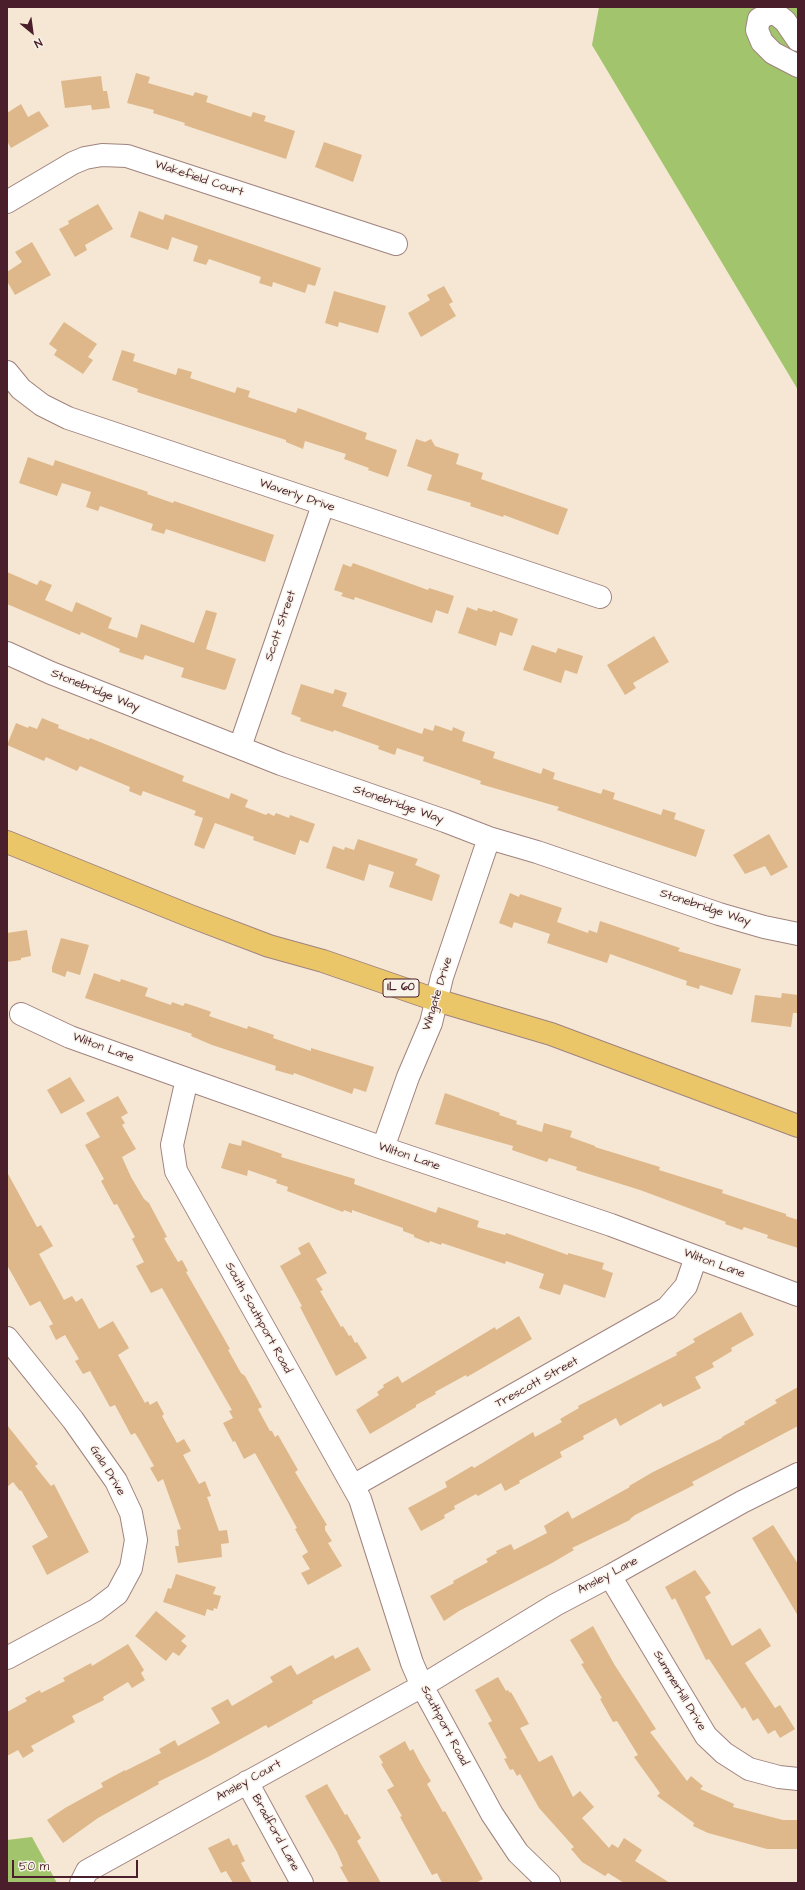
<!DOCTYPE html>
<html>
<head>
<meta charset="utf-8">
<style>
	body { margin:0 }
	#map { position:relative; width:805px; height:1890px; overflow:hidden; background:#f5e7d3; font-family:"Architects Daughter",sans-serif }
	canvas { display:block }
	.frame { position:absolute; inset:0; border:8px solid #4a1f2b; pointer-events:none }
	.north { position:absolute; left:12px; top:12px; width:40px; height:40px; -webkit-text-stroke:3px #f7f3e8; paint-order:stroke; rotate:151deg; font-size:11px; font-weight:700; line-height:16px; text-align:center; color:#4a1f2b }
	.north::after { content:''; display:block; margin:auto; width:14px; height:18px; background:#4a1f2b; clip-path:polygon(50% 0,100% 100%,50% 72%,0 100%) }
	.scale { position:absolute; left:12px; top:1860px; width:126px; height:18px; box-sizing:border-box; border:2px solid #4a1f2b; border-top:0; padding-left:5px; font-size:12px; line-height:14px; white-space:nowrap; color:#4a1f2b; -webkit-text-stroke:3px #f7f3e8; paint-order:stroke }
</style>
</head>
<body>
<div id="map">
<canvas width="805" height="1890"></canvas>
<div class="frame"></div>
<div class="north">N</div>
<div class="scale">50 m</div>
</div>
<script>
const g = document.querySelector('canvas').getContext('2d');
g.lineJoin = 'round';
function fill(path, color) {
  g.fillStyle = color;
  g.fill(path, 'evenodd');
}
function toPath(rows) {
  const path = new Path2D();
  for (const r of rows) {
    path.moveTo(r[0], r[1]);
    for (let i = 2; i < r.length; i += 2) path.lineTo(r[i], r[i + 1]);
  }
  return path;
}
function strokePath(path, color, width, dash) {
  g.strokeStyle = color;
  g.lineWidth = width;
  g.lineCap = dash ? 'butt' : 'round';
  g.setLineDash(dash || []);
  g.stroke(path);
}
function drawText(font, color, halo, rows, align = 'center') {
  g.font = font + ' "Architects Daughter",sans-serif';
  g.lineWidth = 3;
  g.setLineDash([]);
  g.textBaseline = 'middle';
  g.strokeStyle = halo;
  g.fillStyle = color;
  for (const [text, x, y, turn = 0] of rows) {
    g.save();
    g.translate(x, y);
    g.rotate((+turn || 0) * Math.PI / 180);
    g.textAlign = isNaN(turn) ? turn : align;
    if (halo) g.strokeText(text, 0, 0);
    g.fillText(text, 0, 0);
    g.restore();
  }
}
const green = toPath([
	[599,7,798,7,798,390,592,45],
	[32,1837,57,1883,7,1883,7,1840]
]);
const building = toPath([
	[136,73,150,77,148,83,193,96,195,92,208,96,206,102,251,117,253,112,266,116,264,121,295,131,286,159,184,125,185,123,153,113,154,110,127,103],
	[101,76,103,91,107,91,110,108,92,110,91,105,65,108,61,81],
	[21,104,28,117,39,111,49,126,11,148,7,141,7,113],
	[324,142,362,155,353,182,315,167],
	[98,204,113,229,85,245,87,250,75,257,59,229,69,224,68,221],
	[139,211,163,220,165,214,321,268,315,286,308,284,305,293,273,282,272,287,259,283,261,277,209,259,206,265,193,261,198,246,172,237,168,250,130,237],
	[32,242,51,275,15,295,7,281,7,272,22,262,15,252],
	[444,286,453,302,449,304,456,316,421,337,408,313,430,300,427,295],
	[334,291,386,306,378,333,339,322,338,327,325,323],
	[64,322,97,344,88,357,93,360,83,374,54,355,57,350,49,344],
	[122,350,135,354,133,361,176,375,178,368,192,372,190,378,235,393,237,387,250,391,248,397,296,413,298,408,367,433,365,439,397,450,388,477,368,470,369,468,344,459,346,454,305,441,303,449,286,442,286,440,137,392,138,389,112,380],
	[416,439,425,442,431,439,435,446,459,454,456,464,483,473,481,479,568,509,558,535,504,515,503,517,470,506,471,503,427,490,432,475,407,466],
	[28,457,53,466,55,460,148,492,147,494,173,503,174,501,274,535,265,562,166,529,164,534,151,530,153,524,100,506,98,511,86,507,91,492,62,483,57,496,19,483],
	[353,563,428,590,429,588,454,596,448,614,436,610,432,623,355,597,354,600,341,596,343,593,334,590,343,564,351,567],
	[7,572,37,585,40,580,52,585,45,600,72,612,76,602,112,618,108,628,137,638,141,624,194,643,206,610,217,613,206,649,236,659,226,689,224,690,181,677,184,668,145,655,143,660,119,652,120,649,81,632,80,635,7,604],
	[467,607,477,611,478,608,492,612,493,610,518,619,512,636,500,632,496,646,458,633],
	[654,636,669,662,633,683,636,688,625,695,607,665],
	[532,645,556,653,558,648,583,656,577,674,565,670,561,683,523,670],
	[301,684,333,694,335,689,347,693,342,706,422,734,424,728,433,731,435,725,452,731,453,727,465,732,462,741,495,752,493,758,541,774,543,768,555,773,553,779,601,794,603,789,615,793,613,799,661,815,663,809,676,813,674,819,705,830,696,857,557,810,559,807,480,784,481,781,423,761,424,757,397,748,395,755,378,749,379,746,334,730,333,732,300,721,301,718,291,714],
	[42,718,59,725,58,728,89,740,90,738,184,776,182,781,229,799,231,793,248,800,245,807,266,815,268,813,274,816,276,813,289,818,290,815,315,824,308,843,300,840,295,855,253,840,254,837,215,823,204,849,194,845,203,818,194,815,196,811,143,791,141,796,129,791,130,787,80,766,77,771,46,757,44,761,7,745,16,723,28,728,29,726,37,729],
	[769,834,788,867,771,876,765,866,745,874,733,855],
	[358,839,418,859,415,865,440,875,432,901,389,887,394,872,369,864,364,881,326,868,333,846,344,850,345,847,354,850],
	[510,893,519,897,520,894,562,908,557,922,588,933,589,930,597,933,600,921,680,948,678,951,741,969,732,995,700,985,699,989,686,985,687,981,610,954,607,963,547,943,550,934,514,922,512,928,499,923],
	[27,930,31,956,21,958,21,960,7,962,7,933],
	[61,938,89,945,80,975,67,971,65,977,52,972,52,967],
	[94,973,120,982,121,979,148,988,145,996,171,1005,172,1002,183,1006,185,1003,209,1011,211,1012,209,1016,247,1029,248,1026,274,1035,273,1038,311,1051,311,1048,374,1067,366,1092,354,1088,352,1094,294,1073,293,1075,275,1070,276,1066,212,1045,191,1036,192,1034,85,998],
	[782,993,798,995,798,1013,793,1013,791,1027,751,1022,755,995,781,998],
	[70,1077,85,1101,61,1114,47,1090],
	[445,1093,500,1113,499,1115,517,1121,516,1124,542,1132,544,1123,572,1131,570,1137,595,1146,595,1147,660,1167,659,1170,723,1190,722,1193,786,1214,786,1216,798,1220,798,1248,767,1238,768,1235,744,1227,742,1230,725,1224,726,1222,640,1190,576,1170,577,1167,549,1158,547,1162,512,1150,513,1146,435,1124],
	[118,1096,128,1113,121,1117,125,1123,122,1125,136,1149,122,1157,131,1177,144,1199,149,1203,167,1237,164,1238,178,1262,182,1260,188,1271,186,1272,230,1349,228,1350,241,1373,245,1376,262,1407,258,1409,270,1431,272,1431,275,1437,278,1435,298,1470,295,1472,327,1525,325,1526,325,1530,332,1541,328,1543,342,1566,308,1585,301,1573,310,1569,302,1556,308,1552,295,1529,297,1528,255,1453,244,1459,235,1441,233,1442,223,1423,233,1418,229,1411,232,1410,162,1288,151,1293,136,1266,144,1262,132,1239,135,1237,117,1204,114,1205,101,1181,104,1179,85,1145,100,1137,86,1113],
	[242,1140,282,1154,281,1157,355,1179,354,1184,436,1213,438,1207,479,1221,477,1227,505,1235,506,1233,568,1255,568,1253,604,1263,602,1269,613,1273,605,1298,564,1284,560,1295,539,1288,544,1274,506,1261,505,1264,442,1243,441,1245,430,1241,429,1243,414,1237,414,1235,403,1231,403,1228,389,1223,352,1210,352,1213,344,1210,343,1212,287,1191,288,1187,276,1183,277,1180,248,1170,247,1176,221,1168,229,1143,241,1146],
	[7,1172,37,1227,41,1225,53,1246,39,1254,64,1300,72,1296,76,1302,82,1298,99,1329,113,1321,129,1348,118,1355,145,1403,148,1401,150,1405,157,1401,164,1414,162,1416,177,1443,184,1439,191,1451,183,1455,199,1484,205,1481,211,1496,207,1497,219,1531,227,1530,229,1543,221,1544,222,1557,178,1563,175,1546,179,1546,177,1530,181,1529,163,1479,158,1482,150,1468,154,1466,140,1441,135,1433,131,1435,115,1405,110,1407,90,1371,83,1374,75,1361,79,1359,65,1335,56,1340,49,1326,53,1324,40,1301,30,1306,7,1265],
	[309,1242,327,1273,316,1279,323,1290,320,1291,341,1327,343,1326,349,1336,351,1335,355,1343,357,1342,367,1358,336,1376,300,1307,302,1306,280,1266,301,1254,298,1248],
	[741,1312,754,1335,731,1348,732,1351,712,1363,714,1367,695,1377,701,1388,663,1407,661,1403,620,1426,616,1418,583,1436,584,1439,560,1452,562,1457,519,1481,520,1483,505,1491,501,1483,478,1496,476,1494,454,1506,455,1509,444,1515,445,1518,421,1531,408,1508,447,1487,445,1482,472,1466,474,1468,533,1432,535,1437,562,1422,560,1419,579,1408,578,1406,677,1355,676,1353,695,1342,693,1339],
	[519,1316,532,1339,467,1377,466,1375,435,1392,436,1394,416,1405,416,1407,370,1434,356,1410,379,1395,377,1392,384,1387,383,1385,398,1376,402,1383,495,1327,496,1330],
	[798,1387,798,1426,692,1482,694,1485,635,1515,630,1519,630,1520,572,1548,574,1550,552,1563,459,1611,444,1621,430,1596,454,1583,453,1581,488,1562,486,1559,497,1553,496,1551,511,1544,514,1550,547,1533,544,1526,568,1511,572,1519,630,1487,629,1486,653,1472,722,1438,722,1437,745,1424,744,1422,777,1403,775,1400],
	[7,1425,38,1464,35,1466,51,1486,54,1484,89,1552,47,1575,32,1546,48,1537,21,1490,20,1491,13,1482,7,1487],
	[773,1525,798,1564,798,1616,752,1538],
	[695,1570,711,1593,705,1597,732,1646,760,1628,771,1646,745,1663,775,1708,780,1705,795,1729,780,1738,775,1730,768,1734,758,1718,753,1721,745,1707,742,1709,709,1659,706,1660,675,1598,672,1600,665,1587],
	[176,1574,216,1587,213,1594,221,1596,217,1609,214,1608,213,1611,207,1609,205,1616,163,1602,168,1588,171,1589],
	[156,1611,186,1636,181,1641,187,1646,179,1656,173,1652,166,1661,135,1636],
	[593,1626,614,1664,656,1729,650,1732,687,1781,691,1776,703,1786,700,1789,734,1804,733,1807,783,1820,798,1820,798,1849,767,1849,708,1833,693,1826,694,1823,657,1796,660,1793,634,1757,638,1755,617,1721,613,1722,600,1699,602,1698,581,1664,584,1663,570,1640],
	[128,1644,144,1670,141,1673,145,1680,132,1688,128,1682,103,1697,104,1700,72,1716,75,1722,31,1746,34,1751,23,1758,18,1750,7,1756,7,1712,27,1701,25,1698,40,1690,41,1693,65,1681,63,1678,91,1663,92,1666],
	[358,1647,371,1670,312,1701,313,1703,268,1728,266,1725,208,1757,158,1782,159,1784,98,1818,63,1843,47,1820,65,1808,103,1787,101,1783,125,1770,125,1771,161,1753,159,1749,175,1740,178,1746,220,1723,211,1708,228,1699,232,1706,273,1682,270,1677,291,1665,297,1675,333,1655,335,1659],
	[498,1677,506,1691,508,1690,510,1693,511,1692,529,1724,520,1728,539,1762,552,1755,573,1797,580,1791,594,1807,582,1818,609,1848,612,1844,618,1848,624,1838,642,1850,635,1861,670,1883,624,1883,608,1873,605,1876,582,1862,571,1849,574,1847,539,1808,520,1774,517,1776,513,1769,510,1770,504,1759,507,1758,488,1723,492,1721,475,1690],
	[405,1741,410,1751,413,1749,421,1764,431,1781,427,1784,443,1812,445,1811,483,1879,476,1883,442,1883,437,1873,432,1875,400,1817,402,1816,387,1790,394,1786,381,1764,383,1763,379,1756],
	[327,1784,345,1815,347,1814,361,1838,357,1841,381,1883,349,1883,340,1867,343,1866,337,1852,305,1796],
	[229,1838,233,1846,237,1844,245,1861,241,1863,252,1883,233,1883,226,1871,221,1873,208,1848]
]);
const minor = toPath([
	[798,40,785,21,776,14,768,14,759,19,757,30,762,42,773,53,798,66],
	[7,202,73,163,85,158,102,155,127,156,396,244],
	[7,372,21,389,42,405,68,418,600,597],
	[7,653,51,673,281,764,445,821,489,838,537,852,719,914,764,927,798,934],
	[240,747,323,505],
	[21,1014,70,1037,187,1079,383,1148,611,1225,798,1295],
	[187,1079,172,1145,176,1171,360,1499,412,1663,422,1686,492,1814,518,1853,549,1883],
	[383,1148,408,1077,431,1023,442,977,489,838],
	[7,1338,73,1420,116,1481,131,1513,136,1540,131,1568,117,1594,96,1610,7,1658],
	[353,1486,667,1308,686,1286,696,1257],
	[610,1576,706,1736,724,1753,749,1769,779,1777,798,1779],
	[247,1782,302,1883],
	[81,1883,87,1871,422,1686,555,1605,610,1576,742,1502,798,1474]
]);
const major = toPath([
	[7,842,190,916,269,946,323,961,436,1000,551,1034,798,1126]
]);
const shields = [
	[401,988,36]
];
const shieldNames = [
	["IL 60",401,988]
];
const streetNames = [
	["Wakefield Court",199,179,18],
	["Waverly Drive",297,496,19],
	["Scott Street",281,626,-71],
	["Stonebridge Way",95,691,22],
	["Stonebridge Way",398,805,19],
	["Stonebridge Way",705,908,18],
	["Wingate Drive",438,994,-73],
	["Wilton Lane",103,1048,20],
	["Wilton Lane",409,1157,19],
	["Wilton Lane",714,1264,20],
	["South Southport Road",258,1318,61],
	["Trescott Street",537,1383,-29],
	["Gala Drive",107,1471,58],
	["Ansley Lane",608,1576,-28],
	["Summerhill Drive",679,1691,59],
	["Southport Road",444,1726,62],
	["Ansley Court",249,1781,-29],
	["Bradford Lane",275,1833,61]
];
fill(green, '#a2c46d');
fill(building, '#deb88b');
strokePath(minor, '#a0837f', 24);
strokePath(major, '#a0837f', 24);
strokePath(minor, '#fff', 22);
strokePath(major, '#eac669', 22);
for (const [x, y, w] of shields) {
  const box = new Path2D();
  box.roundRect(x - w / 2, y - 9, w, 18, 3);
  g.fillStyle = '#f7f3e8';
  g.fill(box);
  strokePath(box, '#4a1f2b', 1);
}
drawText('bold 11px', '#4a1f2b', null, shieldNames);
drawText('12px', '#4a1f2b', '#f7f3e8', streetNames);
</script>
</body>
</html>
